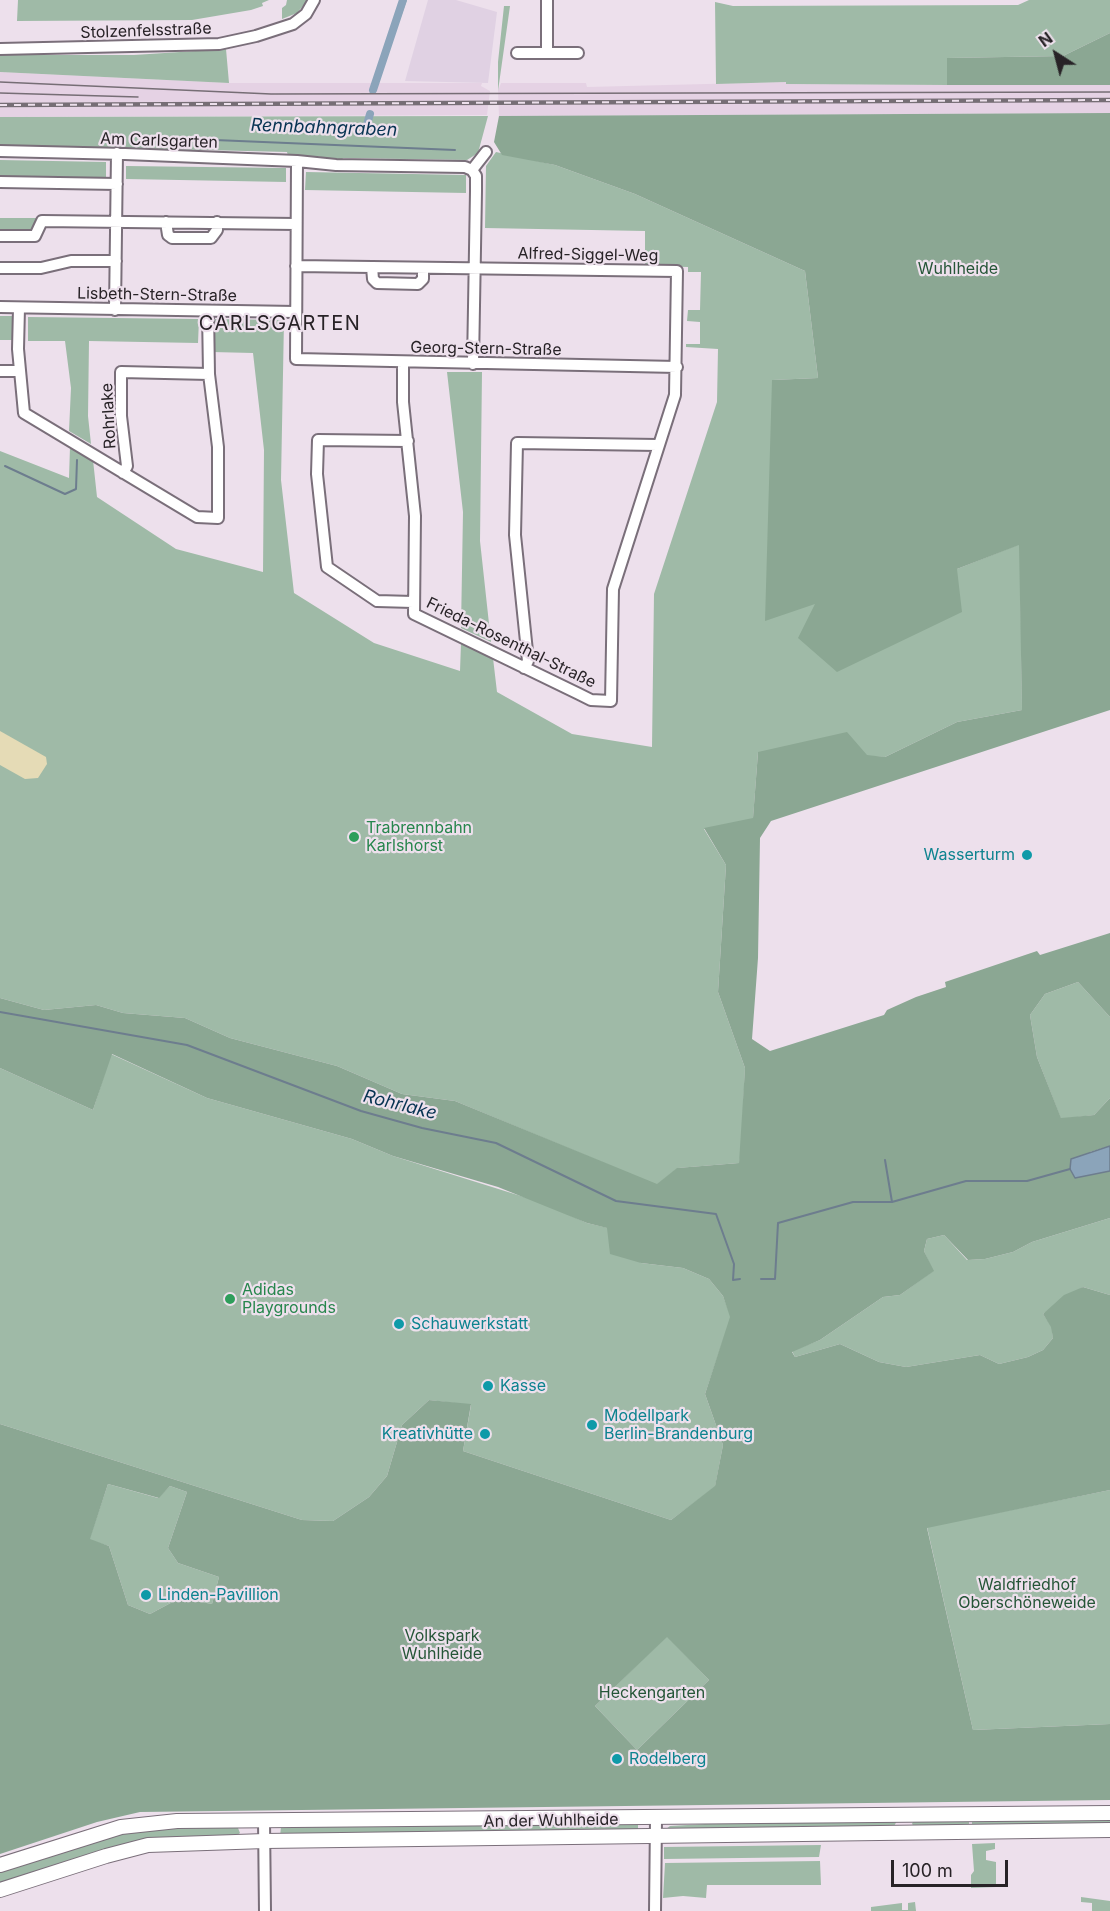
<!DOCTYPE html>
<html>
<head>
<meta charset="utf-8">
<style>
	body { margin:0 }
	#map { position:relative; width:1110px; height:1911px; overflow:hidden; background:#ede0ec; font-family:Inter,sans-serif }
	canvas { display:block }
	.north { position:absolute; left:1026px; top:24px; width:60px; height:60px; -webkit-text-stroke:4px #ede0ec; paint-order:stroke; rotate:324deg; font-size:16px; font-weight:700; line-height:24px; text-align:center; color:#282327 }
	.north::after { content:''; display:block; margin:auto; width:21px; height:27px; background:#282327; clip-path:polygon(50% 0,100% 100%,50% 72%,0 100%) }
	.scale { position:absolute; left:891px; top:1860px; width:117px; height:27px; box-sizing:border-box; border:3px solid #282327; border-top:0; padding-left:8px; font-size:18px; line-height:21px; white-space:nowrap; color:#282327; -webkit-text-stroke:4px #ede0ec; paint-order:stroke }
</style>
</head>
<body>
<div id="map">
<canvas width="1110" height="1911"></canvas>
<div class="north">N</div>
<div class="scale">100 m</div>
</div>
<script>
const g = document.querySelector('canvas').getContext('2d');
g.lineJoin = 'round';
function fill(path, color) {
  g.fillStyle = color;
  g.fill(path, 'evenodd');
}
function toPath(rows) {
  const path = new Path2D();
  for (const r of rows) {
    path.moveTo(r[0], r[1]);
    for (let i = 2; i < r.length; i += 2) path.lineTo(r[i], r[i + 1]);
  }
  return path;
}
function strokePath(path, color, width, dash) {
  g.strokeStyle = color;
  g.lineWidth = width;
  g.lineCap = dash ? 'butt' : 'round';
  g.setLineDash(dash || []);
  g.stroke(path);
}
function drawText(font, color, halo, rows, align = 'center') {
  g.font = font + ' Inter,sans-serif';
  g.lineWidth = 4.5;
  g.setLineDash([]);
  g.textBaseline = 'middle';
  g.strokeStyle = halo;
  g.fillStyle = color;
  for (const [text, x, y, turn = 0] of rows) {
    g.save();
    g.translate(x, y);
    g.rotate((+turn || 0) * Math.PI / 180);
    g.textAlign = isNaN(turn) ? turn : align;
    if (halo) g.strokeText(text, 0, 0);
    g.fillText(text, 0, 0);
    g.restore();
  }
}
const commercial = toPath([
	[428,0,456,0,497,12,488,83,405,81]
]);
const built = toPath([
	[0,72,229,83,482,83,481,86,490,91,487,115,0,117],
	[786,82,787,84,1110,85,1110,113,499,116,498,91,501,83,586,83,587,87]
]);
const green = toPath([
	[18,0,269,0,262,3,263,6,251,10,192,20,17,21],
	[287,0,308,0,297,13,282,19,282,8,286,5],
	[401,0,407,0,378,81,373,81],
	[1029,0,1110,0,1110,33,1063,56,948,58,947,85,786,84,786,82,716,84,715,2,733,6,1018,5],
	[504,6,510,6,498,91,498,62],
	[226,49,229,83,0,72,0,55,134,55],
	[488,116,478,153,467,160,343,158,341,161,316,156,288,156,287,152,0,145,0,117],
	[496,152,555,165,635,194,805,271,818,378,773,380,773,409,816,604,957,569,1020,544,1022,710,957,722,885,757,758,752,753,819,704,829,726,865,718,992,745,1068,741,1153,739,1163,678,1168,657,1185,455,1101,402,1094,337,1066,230,1038,185,1018,123,1013,96,1005,44,1010,0,998,0,451,69,478,70,447,93,460,97,497,176,549,263,572,264,450,253,353,212,352,213,319,284,320,281,480,294,593,374,643,460,671,461,643,493,658,497,692,572,734,652,747,654,594,717,402,718,349,686,347,686,344,700,344,700,322,687,321,688,310,700,310,701,272,688,272,688,267,645,266,645,231,485,228,486,166],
	[0,160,106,162,106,181,0,180],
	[126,166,286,168,286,182,126,179],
	[306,172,466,175,466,193,305,190],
	[0,218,36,218,35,233,0,232],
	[0,316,15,316,14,340,0,340],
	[28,317,199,319,198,343,89,341,88,416,91,444,69,431,71,388,65,341,28,341],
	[447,372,482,372,480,541,491,642,461,628,463,512],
	[1078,982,1110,1017,1110,1098,1094,1115,1061,1119,1037,1057,1030,1015,1045,994],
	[111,1054,207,1098,352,1139,393,1156,540,1202,587,1223,608,1228,641,1263,683,1268,709,1279,723,1296,731,1317,705,1394,723,1445,715,1487,671,1520,463,1451,471,1405,429,1400,402,1425,387,1476,369,1497,333,1521,302,1520,0,1424,0,1068,93,1110],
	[1110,1218,1110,1295,1083,1287,1043,1314,1052,1327,1053,1338,1043,1350,1028,1357,999,1364,980,1355,906,1367,879,1362,840,1344,795,1357,792,1351,820,1340,883,1297,900,1295,933,1271,924,1251,927,1239,944,1235,967,1260,985,1259,1013,1252,1032,1242],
	[108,1484,158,1498,170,1486,187,1492,168,1548,178,1563,219,1577,212,1604,180,1598,150,1614,128,1605,109,1546,89,1540],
	[1110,1490,1110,1724,973,1730,927,1527],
	[667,1636,709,1680,637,1750,595,1706],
	[1110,1818,1110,1826,972,1828,972,1819],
	[914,1819,969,1819,969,1827,914,1826,912,1824],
	[897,1820,894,1827,666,1829,670,1826,757,1821],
	[638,1823,638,1831,280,1836,281,1827],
	[170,1825,238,1828,240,1833,235,1837,190,1837,0,1884,0,1869,104,1835],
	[995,1843,995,1849,986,1851,986,1860,996,1862,996,1887,971,1888,971,1875,974,1871,972,1844],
	[821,1845,819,1857,664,1859,664,1847],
	[820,1861,821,1885,707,1885,706,1898,683,1896,663,1898,665,1863],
	[1081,1897,1110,1901,1110,1911,1092,1911,1092,1903,1081,1902],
	[915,1902,916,1911,871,1911,871,1907,902,1903,902,1910,908,1910,908,1903]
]);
const forest = toPath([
	[1110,33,1110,85,947,85,947,58,1063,56],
	[1110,113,1110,710,771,821,760,838,758,958,752,1039,770,1051,884,1015,887,1010,916,997,946,987,945,982,1037,951,1040,955,1110,933,1110,1017,1078,982,1045,994,1030,1015,1037,1057,1061,1118,1094,1115,1110,1098,1110,1146,1090,1152,1103,1172,1110,1171,1110,1218,1032,1242,1013,1252,985,1259,968,1260,944,1235,927,1239,924,1251,934,1271,900,1295,883,1297,820,1340,792,1352,795,1357,840,1344,879,1362,906,1367,980,1355,999,1364,1028,1357,1043,1350,1053,1338,1051,1327,1043,1314,1064,1295,1083,1287,1110,1295,1110,1490,927,1528,973,1730,1110,1724,1110,1800,140,1812,97,1822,0,1854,0,1424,302,1520,333,1521,369,1497,387,1476,402,1425,429,1400,471,1404,463,1451,671,1520,715,1486,723,1445,705,1394,730,1317,723,1296,709,1279,683,1268,641,1263,610,1254,607,1228,587,1223,498,1187,393,1156,352,1139,207,1098,112,1054,93,1110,0,1068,0,998,44,1010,96,1005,123,1013,185,1018,230,1038,337,1066,402,1094,455,1101,657,1184,677,1168,739,1163,745,1068,718,992,726,865,704,828,753,818,758,752,847,732,867,755,885,757,957,722,1022,710,1019,545,957,569,962,612,837,672,798,638,815,604,765,621,772,380,818,378,805,271,635,194,555,165,502,155,494,142,499,116],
	[108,1484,159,1498,170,1486,187,1492,168,1548,178,1563,219,1577,212,1604,180,1598,150,1614,128,1605,109,1546,90,1539],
	[667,1637,709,1680,637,1750,595,1706]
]);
const sand = toPath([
	[0,731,46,757,47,764,38,778,25,779,0,765]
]);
const water = toPath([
	[1110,1146,1110,1171,1075,1178,1070,1169,1071,1159,1110,1146]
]);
const stream = toPath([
	[191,139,455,150],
	[5,466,65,494,76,489,77,460],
	[0,1012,187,1045,361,1111,422,1128,496,1143,616,1201,716,1214,734,1264,733,1280,740,1279],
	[892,1202,966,1181,1027,1181,1070,1169],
	[761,1279,775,1279,778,1223,853,1202,892,1202,885,1160]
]);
const canal = toPath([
	[373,90,403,0],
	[366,128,370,114]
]);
const minor = toPath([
	[0,49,219,44,256,36,293,24,306,14,314,0],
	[517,53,547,53,547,0],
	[547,53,578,53],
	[0,151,125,154,297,161,336,165,465,167,472,170,486,152],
	[297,161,296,359,677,367],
	[472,170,476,176,476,191,473,364],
	[0,182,117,184],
	[166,222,168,235,172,238,211,238,217,230,217,222],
	[0,236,35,236,42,221,296,224],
	[296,266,677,271,675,395,613,589,611,701,591,700,579,694,414,614,415,516,403,402,403,363],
	[372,267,373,279,377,283,418,284,423,279,423,268],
	[0,268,41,268,71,261,116,261],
	[0,307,295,312],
	[19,308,18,349,24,413,197,517,218,518,218,447,209,374,208,311],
	[115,310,117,153],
	[0,371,20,371],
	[408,441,318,440,317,474,327,567,377,601,413,602],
	[123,473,127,466,121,416,121,372,209,374],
	[524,668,528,661,515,535,517,443,658,445],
	[264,1820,265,1911],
	[655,1911,656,1819]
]);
const major = toPath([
	[0,1865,121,1827,177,1821,1110,1813],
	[0,1890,106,1856,148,1845,265,1841,1110,1830]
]);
const tram = toPath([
	[0,82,271,94,1110,92],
	[0,93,138,97]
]);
const rail = toPath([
	[0,105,1110,100]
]);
const markers = [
	[354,837,6,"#2e9e5b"],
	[1027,855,6,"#0f9aa8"],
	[230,1299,6,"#2e9e5b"],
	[399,1324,6,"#0f9aa8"],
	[488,1386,6,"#0f9aa8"],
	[592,1425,6,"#0f9aa8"],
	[485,1434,6,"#0f9aa8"],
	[146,1595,6,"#0f9aa8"],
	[617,1759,6,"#0f9aa8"]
];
const streetNames = [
	["Stolzenfelsstraße",146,31,-2],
	["Am Carlsgarten",159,141,2],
	["Alfred-Siggel-Weg",588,255,1],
	["Lisbeth-Stern-Straße",157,295,1],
	["Georg-Stern-Straße",486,349,1],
	["Rohrlake",109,416,-93],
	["Frieda-Rosenthal-Straße",511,643,26],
	["An der Wuhlheide",551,1821,-1]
];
const parkNames = [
	["Wuhlheide",958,269],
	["Waldfriedhof",1027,1585],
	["Oberschöneweide",1027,1603],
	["Volkspark",442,1636],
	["Wuhlheide",442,1654],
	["Heckengarten",652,1693]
];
const leisureNames = [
	["Trabrennbahn",366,828],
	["Karlshorst",366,846],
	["Adidas",242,1290],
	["Playgrounds",242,1308]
];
const cultureNames = [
	["Wasserturm",1015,855,"right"],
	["Schauwerkstatt",411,1324],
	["Kasse",500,1386],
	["Modellpark",604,1416],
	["Berlin-Brandenburg",604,1434],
	["Kreativhütte",473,1434,"right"],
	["Linden-Pavillion",158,1595],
	["Rodelberg",629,1759]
];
const waterNames = [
	["Rennbahngraben",324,128,2],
	["Rohrlake",400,1105,14]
];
const quarterNames = [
	["CARLSGARTEN",280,324]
];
fill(commercial, '#e0d1e3');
fill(built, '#e5d2e4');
fill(green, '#9fbaa7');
fill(forest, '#8ba793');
fill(sand, '#e5dbb6');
fill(water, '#8ba4ba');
strokePath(water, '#6d7d8e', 1.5);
strokePath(stream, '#6d7d8e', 2);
strokePath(canal, '#8ba4ba', 8);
strokePath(minor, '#7a6f7a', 14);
strokePath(major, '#7a6f7a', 16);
strokePath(minor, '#fff', 10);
strokePath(major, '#fff', 14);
strokePath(tram, '#766e75', 1.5);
strokePath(rail, '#766e75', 4.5);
strokePath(rail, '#ede0ec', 2, [7]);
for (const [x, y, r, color] of markers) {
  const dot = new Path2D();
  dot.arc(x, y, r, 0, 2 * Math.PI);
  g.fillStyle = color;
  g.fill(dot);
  strokePath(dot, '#ede0ec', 2);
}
drawText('16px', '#282327', '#ede0ec', streetNames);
drawText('16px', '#255537', '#ede0ec', parkNames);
drawText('16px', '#27864d', '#ede0ec', leisureNames, 'left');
drawText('16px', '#0d838f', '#ede0ec', cultureNames, 'left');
drawText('italic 18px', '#073352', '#ede0ec', waterNames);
g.letterSpacing = '1.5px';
drawText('20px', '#282327', '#ede0ec', quarterNames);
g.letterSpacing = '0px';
</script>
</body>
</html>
